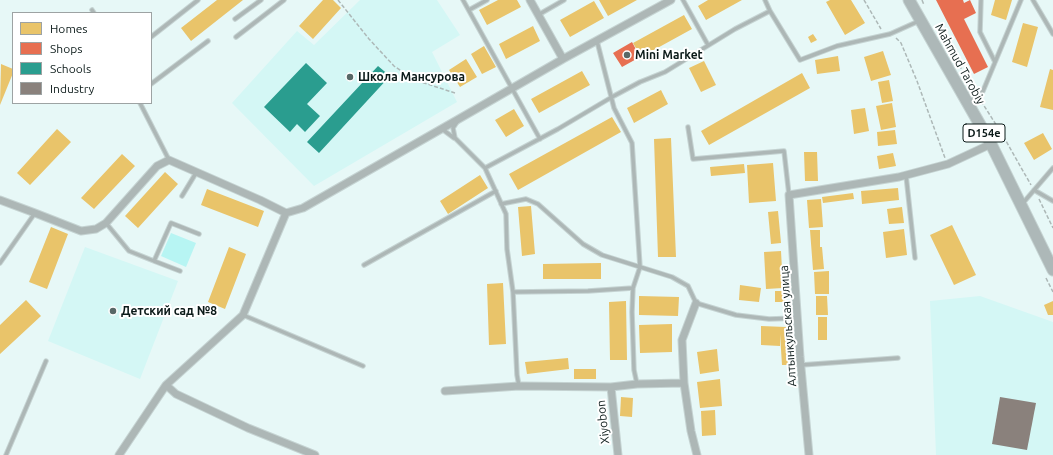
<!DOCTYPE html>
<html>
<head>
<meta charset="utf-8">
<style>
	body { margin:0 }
	#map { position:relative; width:1053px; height:455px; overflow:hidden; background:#e7f8f7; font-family:Ubuntu,sans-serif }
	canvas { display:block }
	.legend { position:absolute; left:12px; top:12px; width:140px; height:92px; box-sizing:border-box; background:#fff; border:1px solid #9da3a3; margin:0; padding:5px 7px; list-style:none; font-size:12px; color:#0b1a19 }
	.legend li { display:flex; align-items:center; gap:8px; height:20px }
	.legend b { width:20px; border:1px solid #9da3a3 }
</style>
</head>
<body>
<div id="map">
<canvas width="1053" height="455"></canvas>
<ul class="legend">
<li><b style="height:11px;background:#e9c46a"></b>Homes</li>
<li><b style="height:11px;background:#e76f51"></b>Shops</li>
<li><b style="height:11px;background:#2a9d8f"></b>Schools</li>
<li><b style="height:11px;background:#8a817c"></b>Industry</li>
</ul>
</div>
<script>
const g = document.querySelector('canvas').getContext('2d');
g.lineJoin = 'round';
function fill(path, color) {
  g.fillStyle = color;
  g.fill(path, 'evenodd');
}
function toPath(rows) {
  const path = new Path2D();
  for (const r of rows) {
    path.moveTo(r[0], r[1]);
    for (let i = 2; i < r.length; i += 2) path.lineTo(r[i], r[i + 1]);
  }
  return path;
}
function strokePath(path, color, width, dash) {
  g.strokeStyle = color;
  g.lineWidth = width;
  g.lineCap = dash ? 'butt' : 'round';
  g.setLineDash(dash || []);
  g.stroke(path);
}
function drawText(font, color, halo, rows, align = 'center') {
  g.font = font + ' Ubuntu,sans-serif';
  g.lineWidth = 4;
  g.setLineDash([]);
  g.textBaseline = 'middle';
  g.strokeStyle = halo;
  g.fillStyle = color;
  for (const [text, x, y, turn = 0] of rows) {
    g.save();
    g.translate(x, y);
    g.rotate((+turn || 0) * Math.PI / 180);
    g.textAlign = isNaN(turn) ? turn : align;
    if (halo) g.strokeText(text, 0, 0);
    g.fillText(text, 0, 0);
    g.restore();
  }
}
const built = toPath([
	[360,0,437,0,460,35,432,52,457,102,314,186,232,103,297,31,314,45],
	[85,247,178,281,140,379,48,341],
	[980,296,1053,322,1053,455,936,455,930,301]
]);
const green = toPath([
	[171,233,196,243,186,267,161,256]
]);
const homes = toPath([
	[217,0,243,0,191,41,181,28],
	[323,0,333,0,341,8,313,39,299,26],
	[498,0,517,0,521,7,487,25,479,10],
	[599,0,637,0,608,16],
	[708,0,742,0,706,20,698,6],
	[830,0,851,0,865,23,845,35,826,2],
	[995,0,1012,0,1006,20,991,15],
	[594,1,604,18,570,37,560,20],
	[684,15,692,29,641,57,633,43],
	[1023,23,1038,27,1027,67,1012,62],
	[533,26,540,41,506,59,499,44],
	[813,34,817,40,811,43,808,37],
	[484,46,496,67,482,74,471,54],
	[883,51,891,75,871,81,864,57],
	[838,56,840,71,817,74,815,60],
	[466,59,477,77,460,87,449,70],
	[704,61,716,85,701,92,689,68],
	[1,64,13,69,13,73,0,105],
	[1050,69,1053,70,1053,110,1040,107],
	[582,71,590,85,539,113,531,99],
	[802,73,810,88,709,145,701,131],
	[889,80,893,101,882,103,878,82],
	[661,90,668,104,634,123,627,108],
	[892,103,896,127,881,130,876,106],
	[865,108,869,131,854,134,851,110],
	[514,109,524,126,506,137,495,120],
	[612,117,621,132,518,190,509,174],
	[57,129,71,142,30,185,17,173],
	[895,130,897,144,878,146,877,132],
	[1043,133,1052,149,1034,160,1024,143],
	[671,138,676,257,658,257,654,139],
	[804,152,817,152,818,181,805,181],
	[893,153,896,166,879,169,877,156],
	[122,154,135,166,94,209,81,198],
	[773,163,776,201,749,203,747,165],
	[744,164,745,173,711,176,710,167],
	[165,172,178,184,138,228,125,216],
	[480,175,488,188,448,214,440,201],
	[898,188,899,200,862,204,861,191],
	[207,189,264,211,258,227,201,205],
	[853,193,854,199,823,203,822,197],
	[821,199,823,227,809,228,807,200],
	[531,206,535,254,522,256,518,207],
	[902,207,904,223,889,224,887,209],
	[778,211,781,243,771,244,768,212],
	[952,225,976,275,954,285,930,235],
	[51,227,68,234,47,289,29,282],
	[904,229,907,255,886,258,883,232],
	[810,230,820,230,820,247,822,247,824,269,813,270],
	[229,247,246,254,225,309,208,302],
	[781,251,783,288,766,289,764,252],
	[601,263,601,279,543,279,543,264],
	[829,271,829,294,815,294,814,272],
	[503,283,506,344,489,345,487,284],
	[740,285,761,288,759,302,739,300],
	[775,291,785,291,785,302,775,302],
	[639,296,679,297,678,316,639,315],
	[816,296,827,296,828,315,816,315],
	[26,300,41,316,0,354,0,325],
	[626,301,627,360,610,360,609,302],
	[1053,301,1053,315,1048,315,1044,305],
	[818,317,827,317,827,340,818,340],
	[672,324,672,352,640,353,639,325],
	[761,326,786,327,788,365,782,365,780,334,780,346,761,345],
	[717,349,719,371,700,374,697,352],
	[568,358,569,369,527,374,525,362],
	[574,369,596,369,596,379,574,379],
	[720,379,722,406,700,408,697,382],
	[621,397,633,398,632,417,620,416],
	[715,410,716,435,702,436,701,411]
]);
const shops = toPath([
	[936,0,963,0,964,3,970,0,976,13,964,19,988,67,974,74],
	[632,42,640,57,622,67,613,53]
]);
const schools = toPath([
	[306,63,327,83,307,104,320,116,305,132,297,124,290,132,264,107],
	[378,66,390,76,319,153,307,142]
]);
const industry = toPath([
	[1000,397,1036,403,1027,450,992,444]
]);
const path = toPath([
	[338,0,369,39,394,66,415,80,455,93],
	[864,0,881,29],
	[922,0,924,5],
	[896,38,901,43,917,81,945,158],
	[953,55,975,91],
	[981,101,1002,134,1031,185],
	[1039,199,1053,228],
	[1046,278,1053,292]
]);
const service = toPath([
	[463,0,540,139],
	[683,0,708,45],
	[765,0,770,11],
	[981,0,980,32,995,62],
	[1033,0,1053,34],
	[92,10,94,13],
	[469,10,487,0],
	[538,15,564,0],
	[235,19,261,0],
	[151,37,198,0],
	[236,37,284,0],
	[597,41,614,108,632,143,640,267,633,288,632,312,634,370,637,384],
	[151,84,208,41],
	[140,103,169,160],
	[968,103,983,91,1021,0],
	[457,122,453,128,455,138,485,168,506,214,507,249,513,292,517,375,519,386],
	[688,127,693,159,784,151,789,195],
	[442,129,454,138],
	[485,168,558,129,612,97,640,82,665,72,735,29,770,11,800,60,837,46,890,34,919,21],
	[906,175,915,258],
	[1034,190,1053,201],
	[182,196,196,173],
	[1023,203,1053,168],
	[501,204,526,199,538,204,583,244,602,255,672,277,688,286,696,303,736,315,769,319,798,318],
	[106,223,129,251,154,261,171,223,199,234],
	[154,261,180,271],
	[0,263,35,213],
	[364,265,496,191],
	[513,292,588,291,633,288],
	[243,315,363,366],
	[801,365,898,358],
	[6,455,46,361]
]);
const minor = toPath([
	[530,0,563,59],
	[0,200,35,213,81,231,96,229,106,223,157,166,169,160,260,200,286,213,303,208,457,120,563,59,671,0],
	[696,303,682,340,684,383,691,431,697,455],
	[166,385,176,394,248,428,315,455],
	[611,387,618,455],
	[445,391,519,386,611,387,637,384,684,383],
	[119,455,166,385,243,315,286,213],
	[809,455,800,357,789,195,899,177,948,164,991,144]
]);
const primary = toPath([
	[909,0,991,144,1053,270]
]);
const markers = [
	[627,55,4,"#586867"],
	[350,77,4,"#586867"],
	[113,311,4,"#586867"]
];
const shields = [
	[984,133,42]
];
const shieldNames = [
	["D154e",984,133]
];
const poiNames = [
	["Mini Market",635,55],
	["Школа Мансурова",358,77],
	["Детский сад №8",121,311]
];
const streetNames = [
	["Mahmud Tarobiy",960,64,61],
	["Алтынкульская улица",788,326,-94],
	["Xiyobon",603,422,-96]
];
fill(built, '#d4f7f5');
fill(green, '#b7f5f3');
fill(homes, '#e9c46a');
fill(shops, '#e76f51');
fill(schools, '#2a9d8f');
fill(industry, '#8a817c');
strokePath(service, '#c5d3d2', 5.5);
strokePath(minor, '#c5d3d2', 9);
strokePath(primary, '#c5d3d2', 13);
strokePath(path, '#adb8b7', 1.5, [4, 2]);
strokePath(service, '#adb7b6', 3.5);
strokePath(minor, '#adb7b6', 7);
strokePath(primary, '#adb8b8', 11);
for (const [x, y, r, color] of markers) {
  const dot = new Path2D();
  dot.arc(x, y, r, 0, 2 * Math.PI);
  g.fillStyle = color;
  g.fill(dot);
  strokePath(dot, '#fff', 1.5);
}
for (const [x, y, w] of shields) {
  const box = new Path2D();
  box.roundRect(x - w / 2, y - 9, w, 18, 3);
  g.fillStyle = '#fff';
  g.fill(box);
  strokePath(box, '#0b1a19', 1);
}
drawText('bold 11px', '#0b1a19', null, shieldNames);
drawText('bold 12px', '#0b1a19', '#fff', poiNames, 'left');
drawText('12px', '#0b1a19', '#fff', streetNames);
</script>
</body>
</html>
